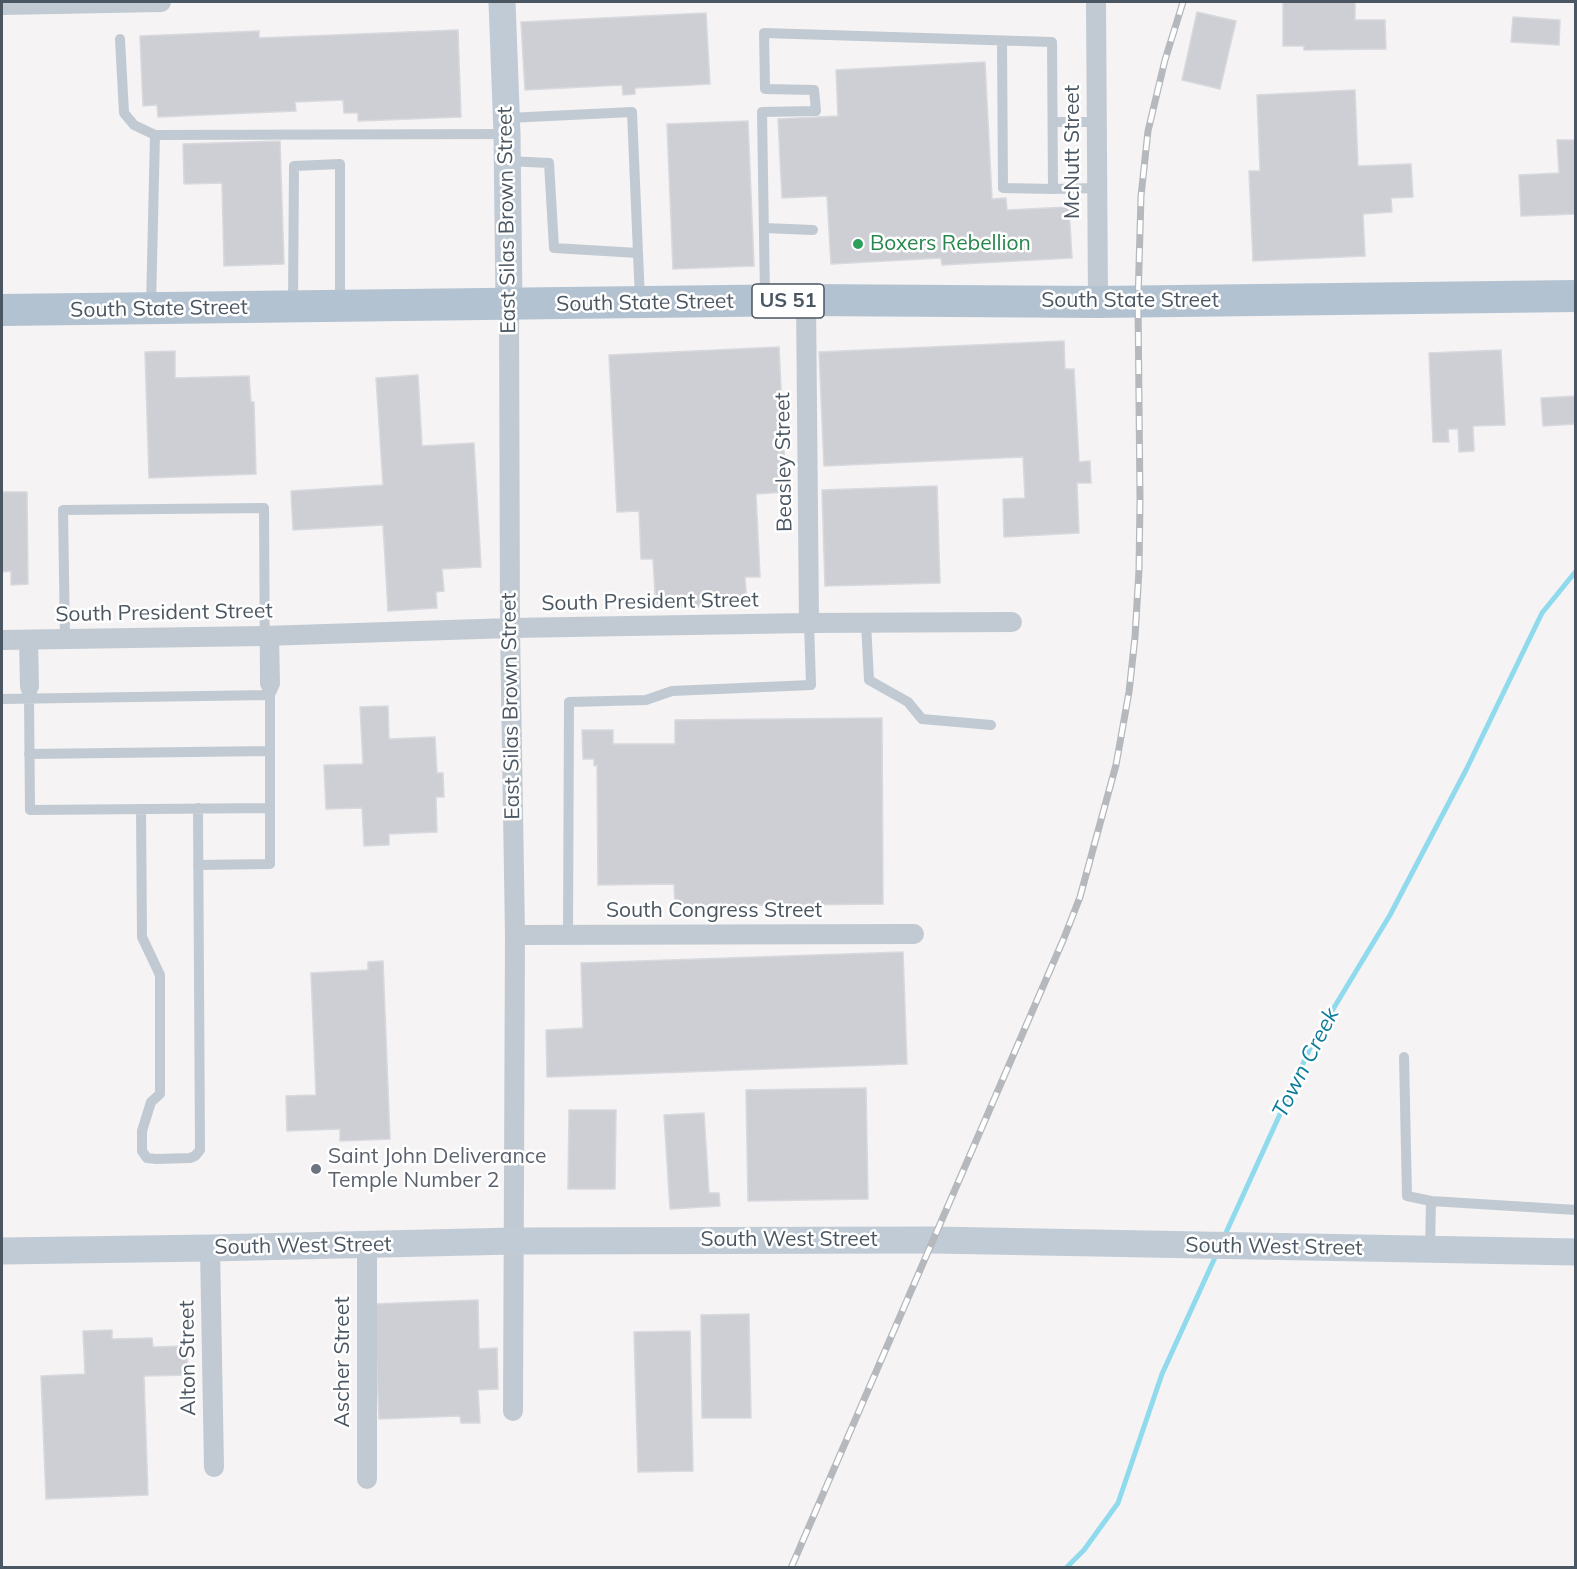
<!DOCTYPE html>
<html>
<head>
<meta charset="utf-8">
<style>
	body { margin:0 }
	#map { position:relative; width:1577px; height:1569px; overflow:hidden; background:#f5f3f3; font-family:Mulish,sans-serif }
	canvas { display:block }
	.frame { position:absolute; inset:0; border:3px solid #4a5661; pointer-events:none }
</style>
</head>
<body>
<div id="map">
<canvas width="1577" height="1569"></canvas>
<div class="frame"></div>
</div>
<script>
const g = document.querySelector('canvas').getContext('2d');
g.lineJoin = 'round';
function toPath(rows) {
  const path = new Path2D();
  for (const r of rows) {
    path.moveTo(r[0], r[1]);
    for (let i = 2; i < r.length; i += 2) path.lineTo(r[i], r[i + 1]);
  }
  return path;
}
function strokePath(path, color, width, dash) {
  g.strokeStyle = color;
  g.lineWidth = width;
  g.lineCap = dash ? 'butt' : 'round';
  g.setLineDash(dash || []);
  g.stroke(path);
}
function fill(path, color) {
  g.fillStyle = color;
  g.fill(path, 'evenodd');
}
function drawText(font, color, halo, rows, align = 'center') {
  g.font = font + ' Mulish,sans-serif';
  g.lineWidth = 5;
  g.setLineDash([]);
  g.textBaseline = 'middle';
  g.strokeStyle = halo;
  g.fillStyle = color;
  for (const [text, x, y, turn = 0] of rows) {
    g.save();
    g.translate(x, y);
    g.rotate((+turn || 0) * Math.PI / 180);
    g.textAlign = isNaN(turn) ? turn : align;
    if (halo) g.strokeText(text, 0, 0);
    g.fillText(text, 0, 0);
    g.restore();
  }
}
const stream = toPath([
	[1224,1237,1312,1044,1390,915,1466,770,1542,613,1576,571],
	[1066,1568,1084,1550,1118,1503,1162,1374,1217,1253]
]);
const building = toPath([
	[1283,2,1355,2,1355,20,1385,20,1386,49,1304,50,1304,46,1283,46,1283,2],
	[1197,12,1236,21,1220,89,1182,80,1197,12],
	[706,13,710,84,635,88,635,94,623,95,622,85,525,90,521,22,706,13],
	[1513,17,1560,20,1559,45,1511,42,1513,17],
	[458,30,461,117,358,121,358,113,344,113,343,100,295,102,296,111,158,117,157,105,143,106,140,36,259,31,259,38,458,30],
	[985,62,992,199,1006,198,1007,210,1069,207,1072,258,942,265,941,258,831,264,827,196,782,198,778,119,838,116,836,70,985,62],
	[1355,90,1358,166,1411,164,1413,197,1391,198,1392,212,1363,214,1365,256,1253,261,1249,171,1260,171,1257,95,1355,90],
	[748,121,754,266,673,269,667,124,748,121],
	[1557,140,1576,140,1576,214,1521,216,1519,175,1559,173,1557,140],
	[280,141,284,264,224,266,222,183,184,184,183,144,280,141],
	[1064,341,1065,369,1074,369,1079,462,1090,461,1091,483,1077,483,1079,533,1004,537,1003,499,1025,498,1023,457,824,466,819,352,1064,341],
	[779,347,786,492,756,494,760,577,745,577,747,604,656,609,653,559,641,559,639,511,617,512,609,355,779,347],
	[1501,350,1505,425,1473,426,1474,451,1459,452,1458,429,1448,429,1449,442,1433,442,1429,353,1501,350],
	[175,351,175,378,249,376,251,402,254,402,256,474,149,478,145,352,175,351],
	[418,375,422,446,474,443,481,567,442,569,444,591,436,592,437,608,388,611,383,525,293,530,291,491,383,485,376,378,418,375],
	[1576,396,1576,424,1543,426,1541,398,1576,396],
	[937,486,940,583,825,586,822,490,937,486],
	[2,492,27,492,28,584,11,585,11,571,2,572,2,492],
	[388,706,389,739,435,737,437,773,443,773,444,797,436,797,437,832,389,834,389,845,364,846,362,808,326,809,324,765,363,764,360,707,388,706],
	[882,718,883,904,675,906,674,884,598,885,597,765,594,766,594,759,583,759,582,730,613,730,613,744,675,744,675,720,882,718],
	[903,952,907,1064,547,1077,546,1030,583,1028,581,963,903,952],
	[383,961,390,1139,340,1141,340,1129,287,1131,286,1096,316,1095,311,973,368,970,368,962,383,961],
	[866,1088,868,1199,748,1201,746,1090,866,1088],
	[569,1110,616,1110,615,1189,568,1189,569,1110],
	[704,1113,709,1193,719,1193,720,1206,670,1209,664,1115,704,1113],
	[478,1300,479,1349,497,1348,498,1389,478,1390,480,1423,461,1423,460,1416,379,1419,374,1304,478,1300],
	[749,1314,751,1418,702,1418,701,1315,749,1314],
	[112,1330,112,1339,152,1338,153,1347,187,1346,188,1375,144,1376,148,1495,46,1499,41,1376,85,1374,83,1331,112,1330],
	[690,1331,693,1471,638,1472,634,1332,690,1331]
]);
const lane = toPath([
	[120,39,124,113,134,125,155,135,151,306],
	[1002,41,1003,188,1053,189],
	[508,118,632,112,640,300],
	[1053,122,1097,122],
	[155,135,505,134],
	[507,161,549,163,554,248,638,253],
	[764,228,813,230],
	[765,298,762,112,816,111,814,90,765,89,764,33,1052,42,1053,189,1097,188],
	[293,303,294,166,340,164,340,304],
	[866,623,869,680,908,702,922,719,991,725],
	[65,639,63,510,264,508,265,684,270,695],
	[24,640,25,687,29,698,30,810,270,808],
	[270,695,275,684,274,636],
	[29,698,34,687,33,639],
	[2,699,270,695,270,864,198,865],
	[29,754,270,751],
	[141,809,142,937,160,975,160,1094,151,1102,142,1131,142,1151,147,1158,156,1159,190,1158,195,1156,200,1150,198,808],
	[568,935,569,702,646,700,672,691,811,685,809,623],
	[1404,1057,1407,1196,1431,1201,1576,1210],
	[1430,1249,1431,1201]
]);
const street = toPath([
	[1096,2,1098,302],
	[2,5,161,2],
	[806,300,809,623],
	[509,305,510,628,515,935,513,1411],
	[2,640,264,636,510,628,809,623,1012,622],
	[515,935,914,934],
	[367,1245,367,1479],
	[210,1248,214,1467]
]);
const secondary = toPath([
	[502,2,507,134,509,305],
	[2,1251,210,1248,514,1241,934,1240,1576,1252]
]);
const primary = toPath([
	[2,310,806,300,1098,302,1576,296]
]);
const rail = toPath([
	[791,1568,1064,938,1080,897,1116,765,1129,692,1135,637,1139,570,1140,500,1138,301,1141,196,1148,131,1165,60,1183,2]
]);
const markers = [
	[858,244,6,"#2e9e5b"],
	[316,1169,6,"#6b7280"]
];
const shields = [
	[788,301,72]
];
const shieldNames = [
	["US 51",788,301]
];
const streetNames = [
	["McNutt Street",1073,152,-90],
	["East Silas Brown Street",507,220,-91],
	["South State Street",1130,301],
	["South State Street",645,303,-1],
	["South State Street",159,309,-1],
	["Beasley Street",784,462,-91],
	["South President Street",650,602,-1],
	["South President Street",164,613,-1],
	["East Silas Brown Street",511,706,-91],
	["South Congress Street",714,911],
	["South West Street",789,1240],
	["South West Street",303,1246,-1],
	["South West Street",1274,1247,1],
	["Alton Street",188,1358,-91],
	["Ascher Street",343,1362,-90]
];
const leisureNames = [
	["Boxers Rebellion",870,244]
];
const worshipNames = [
	["Saint John Deliverance",328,1157],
	["Temple Number 2",328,1181]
];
const waterNames = [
	["Town Creek",1306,1063,-63]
];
strokePath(stream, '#90daee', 5);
fill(building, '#cdcfd5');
strokePath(building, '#d7d9de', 1.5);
strokePath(lane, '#c1cad2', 10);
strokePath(street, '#c1cad2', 20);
strokePath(secondary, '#c1cbd6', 27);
strokePath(primary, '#b3c2d1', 32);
strokePath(rail, '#b5b8bd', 7);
strokePath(rail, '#fff', 4.5, [14]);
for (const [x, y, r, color] of markers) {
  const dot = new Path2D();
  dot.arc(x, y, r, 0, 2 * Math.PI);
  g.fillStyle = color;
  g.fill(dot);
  strokePath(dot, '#fff', 2);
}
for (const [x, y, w] of shields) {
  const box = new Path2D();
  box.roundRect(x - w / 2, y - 17, w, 34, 4.5);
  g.fillStyle = '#fff';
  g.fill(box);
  strokePath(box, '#4a5661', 1.5);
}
drawText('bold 20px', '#4a5661', null, shieldNames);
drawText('21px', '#4a5661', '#fff', streetNames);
drawText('21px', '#27864d', '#fff', leisureNames, 'left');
drawText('21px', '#5b616d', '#fff', worshipNames, 'left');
drawText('italic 22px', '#0c7c9b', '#fff', waterNames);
</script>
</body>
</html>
